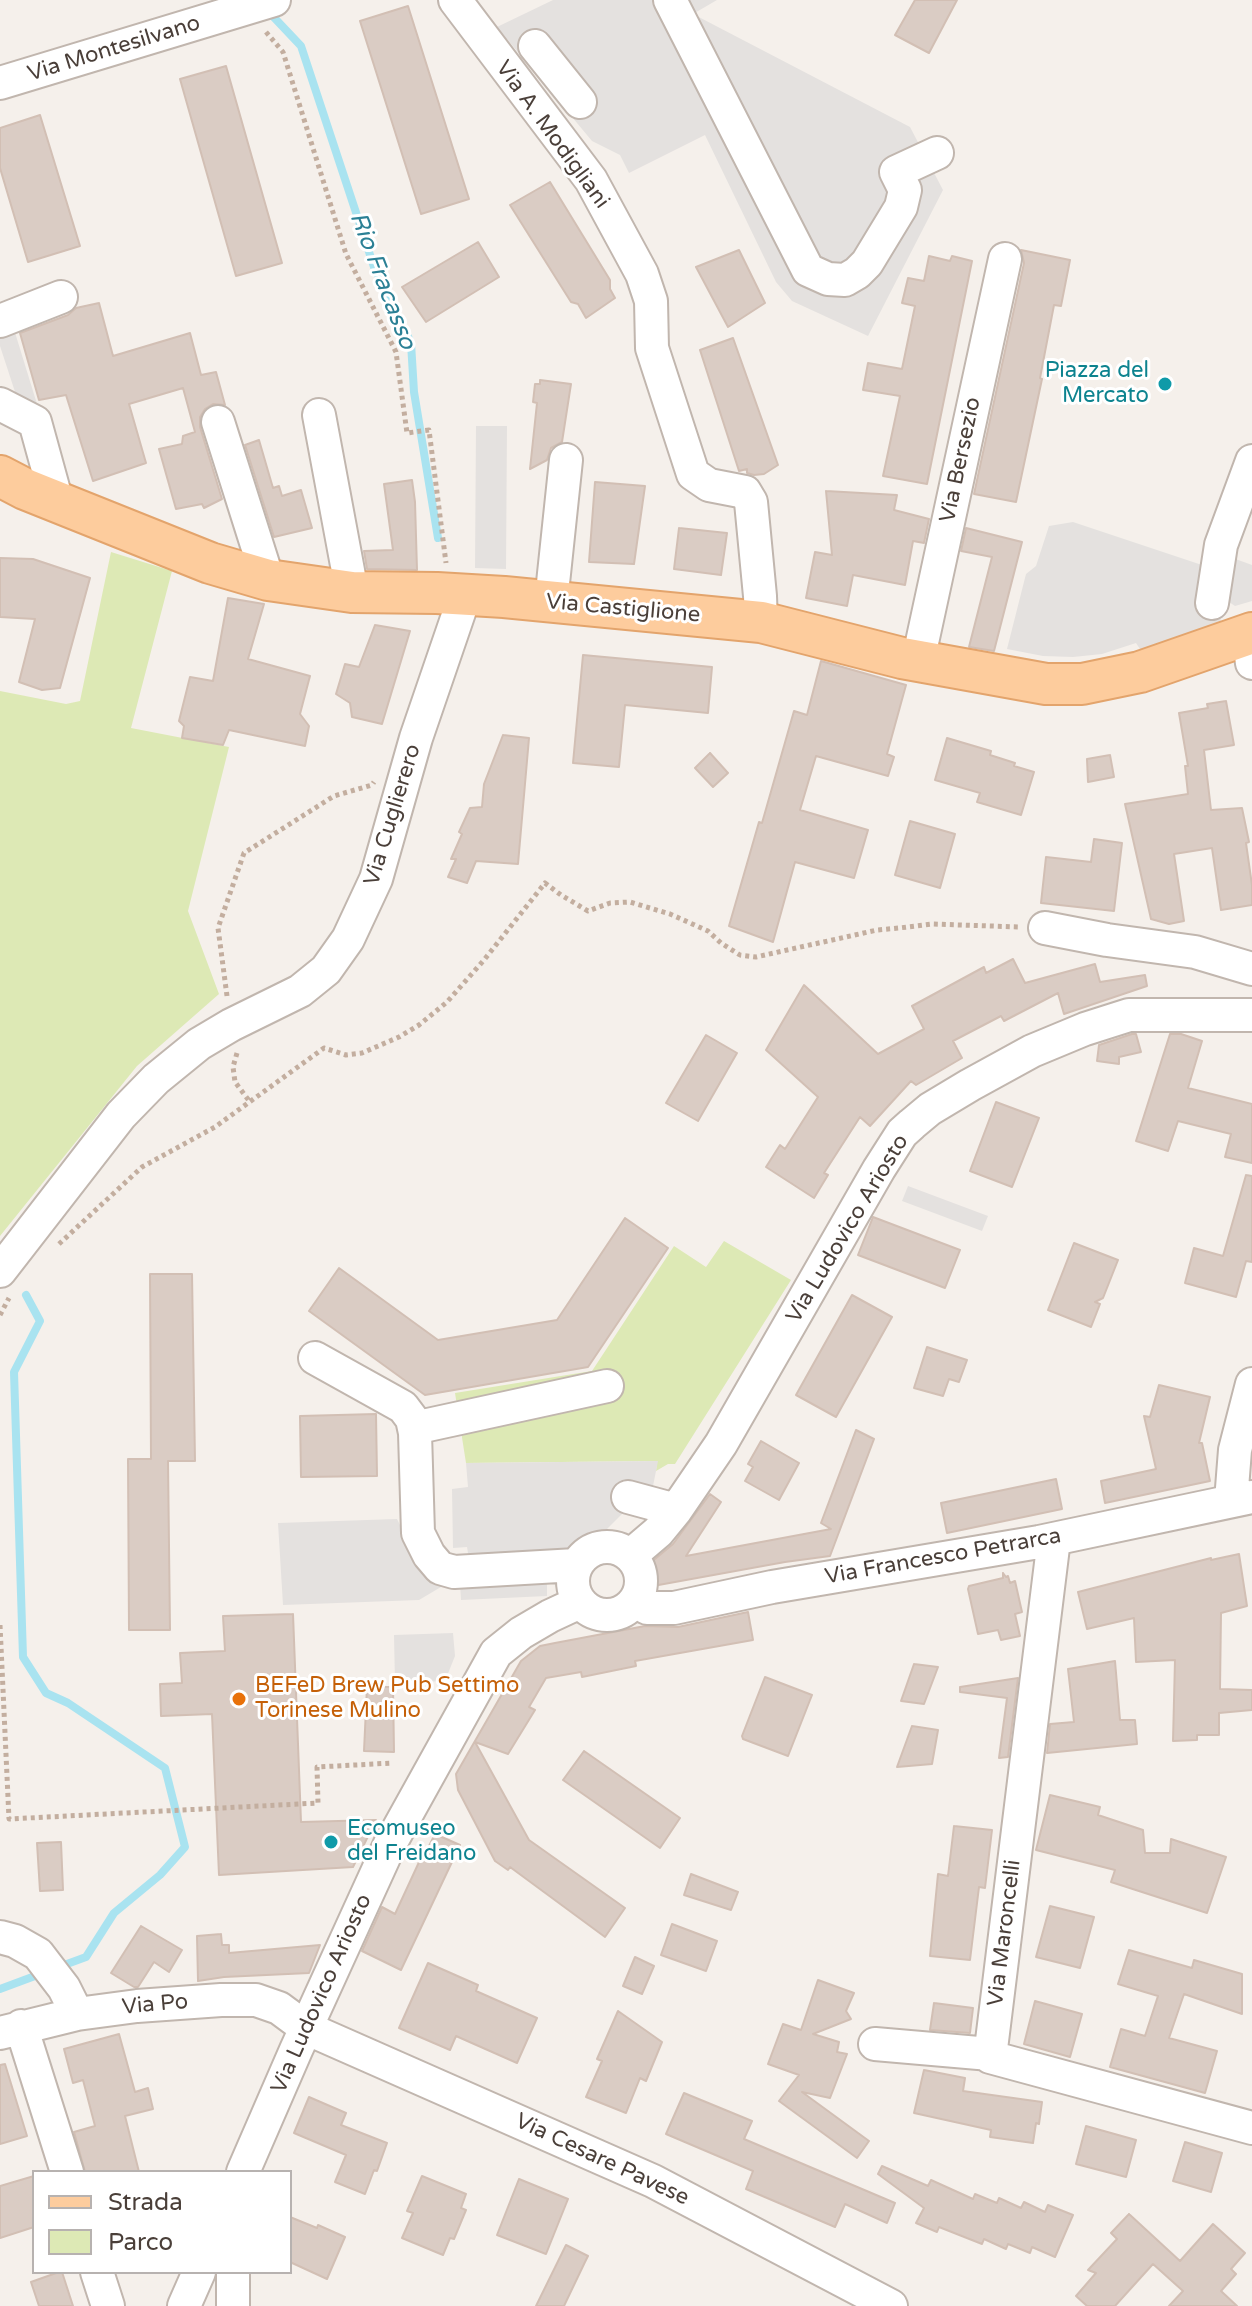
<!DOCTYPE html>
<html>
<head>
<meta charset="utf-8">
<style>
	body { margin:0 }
	#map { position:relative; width:1252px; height:2306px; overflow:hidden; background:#f5f0eb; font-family:"Varela Round",sans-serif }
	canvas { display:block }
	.legend { position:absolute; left:32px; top:2170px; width:260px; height:104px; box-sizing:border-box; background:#fff; border:2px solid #b7b2b0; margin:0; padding:10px 14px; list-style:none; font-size:24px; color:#4a3f39 }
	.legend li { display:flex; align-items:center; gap:16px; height:40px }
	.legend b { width:40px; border:2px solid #b7b2b0 }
</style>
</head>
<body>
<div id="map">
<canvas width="1252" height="2306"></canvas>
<ul class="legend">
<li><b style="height:10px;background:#fdcc9d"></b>Strada</li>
<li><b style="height:22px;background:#dde9b5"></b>Parco</li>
</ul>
</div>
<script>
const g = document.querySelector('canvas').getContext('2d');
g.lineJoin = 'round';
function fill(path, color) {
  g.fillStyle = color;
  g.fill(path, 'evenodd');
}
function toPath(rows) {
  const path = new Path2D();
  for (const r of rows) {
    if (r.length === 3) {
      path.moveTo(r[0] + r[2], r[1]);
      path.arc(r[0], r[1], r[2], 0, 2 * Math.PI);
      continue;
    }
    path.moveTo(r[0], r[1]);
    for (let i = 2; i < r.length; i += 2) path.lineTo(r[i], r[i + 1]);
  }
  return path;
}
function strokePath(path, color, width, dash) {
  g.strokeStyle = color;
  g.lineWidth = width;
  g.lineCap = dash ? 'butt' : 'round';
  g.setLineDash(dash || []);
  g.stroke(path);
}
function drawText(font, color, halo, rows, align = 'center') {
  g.font = font + ' "Varela Round",sans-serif';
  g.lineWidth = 6;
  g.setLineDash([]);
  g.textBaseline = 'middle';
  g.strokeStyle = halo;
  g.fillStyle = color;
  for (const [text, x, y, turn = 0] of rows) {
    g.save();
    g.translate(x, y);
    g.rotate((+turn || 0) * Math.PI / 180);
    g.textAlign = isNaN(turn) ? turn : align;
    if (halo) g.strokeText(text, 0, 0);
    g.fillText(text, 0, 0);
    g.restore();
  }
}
const green = toPath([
	[111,552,172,571,131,728,229,747,188,911,219,994,137,1066,0,1236,0,691,66,704,80,701],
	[724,1241,791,1280,675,1464,668,1464,656,1471,657,1461,466,1463,455,1393,592,1371,674,1246,706,1267]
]);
const parking = toPath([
	[553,0,717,0,693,14,910,127,943,190,868,336,792,301,776,282,705,135,629,173,620,155,592,141,497,27],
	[13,326,37,404,32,407,17,398,0,346,0,337,6,329],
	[476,426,507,426,506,569,475,568],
	[1073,522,1211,568,1230,557,1252,565,1252,601,1235,606,1223,598,1220,611,1221,624,1191,632,1142,652,1136,643,1102,654,1073,657,1043,656,1007,649,1026,574,1036,566,1049,526],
	[908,1186,988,1216,982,1231,902,1201],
	[658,1461,652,1491,626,1510,603,1533,569,1556,469,1559,467,1547,453,1548,452,1489,468,1487,466,1463],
	[397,1519,405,1535,446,1584,419,1600,283,1605,278,1523],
	[547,1579,547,1596,461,1600,460,1584],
	[453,1633,455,1656,445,1681,395,1683,394,1635]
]);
const stream = toPath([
	[266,9,301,46,374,267,411,343,414,392,438,538],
	[26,1295,40,1321,14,1372,23,1657,46,1693,68,1703,165,1768,185,1847,160,1875,114,1913,86,1957,56,1968],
	[0,1989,43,1973]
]);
const building = toPath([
	[915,0,957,0,929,53,895,35,915,0],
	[408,6,469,199,421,214,360,21,408,6],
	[226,66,282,263,236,276,180,79,226,66],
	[40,115,80,246,28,262,0,168,0,128,40,115],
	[550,182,610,280,610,289,615,298,586,318,578,304,571,302,510,205,550,182],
	[478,242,499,277,426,322,402,287,478,242],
	[739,250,765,303,728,327,696,267,739,250],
	[1021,250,1070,260,1061,306,1054,305,1040,378,1042,379,1016,502,974,494,1024,263,1021,250],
	[929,256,950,261,952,256,972,261,927,484,883,476,900,396,863,390,868,363,902,369,915,306,902,303,908,278,924,281,929,256],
	[99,303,113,356,190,333,201,375,216,372,225,405,213,404,205,409,200,417,200,427,222,499,204,508,202,504,176,509,159,449,182,444,183,436,195,432,183,388,129,404,146,463,93,481,66,395,39,400,20,333,68,315,76,308,99,303],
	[733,338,778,465,764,474,754,475,747,473,747,469,739,471,700,350,733,338],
	[540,380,571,384,562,442,551,448,547,460,530,469,537,403,533,402,535,384,540,384,540,380],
	[259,440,273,488,279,486,282,496,301,490,312,528,274,537,245,445,259,440],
	[412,480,415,502,417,570,367,569,364,551,393,550,384,484,412,480],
	[595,482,645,486,634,564,589,562,595,482],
	[826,491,897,495,894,510,929,519,924,543,913,541,905,585,853,575,847,606,806,598,815,552,832,555,826,491],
	[679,528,727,533,721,575,674,569,679,528],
	[966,528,1022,542,994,651,969,647,992,557,961,551,966,528],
	[0,558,33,559,90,578,60,688,42,690,19,682,35,619,0,617,0,558],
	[228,598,264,604,248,659,310,676,300,714,309,726,305,746,229,730,223,745,182,738,184,726,179,721,190,677,213,681,228,598],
	[375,625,410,631,382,724,352,717,350,703,336,694,345,664,359,667,375,625],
	[583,655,712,667,708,713,625,705,619,767,573,763,583,655],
	[821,661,906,685,887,754,894,757,888,776,816,756,800,810,868,830,854,878,795,862,773,942,729,926,759,822,762,823,794,711,807,715,821,661],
	[1226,701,1234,745,1204,750,1211,810,1242,808,1249,842,1246,843,1252,885,1252,905,1221,910,1212,848,1174,854,1184,921,1169,924,1151,919,1125,804,1188,794,1185,766,1188,766,1179,713,1208,708,1207,704,1226,701],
	[503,735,529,738,518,864,476,861,467,883,448,877,456,859,451,859,462,834,459,832,470,808,482,807,484,784,503,735],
	[947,738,991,751,990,755,1015,763,1014,766,1034,772,1021,815,977,802,980,793,935,780,947,738],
	[710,753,728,773,713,787,695,768,710,753],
	[1110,755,1114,777,1088,782,1087,759,1110,755],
	[910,821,955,834,940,888,895,875,910,821],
	[1094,839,1122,843,1114,911,1041,903,1046,857,1091,862,1094,839],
	[1013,959,1025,983,1095,964,1100,982,1145,975,1147,986,1064,1014,1058,993,1004,1021,1001,1016,953,1041,962,1058,916,1085,911,1081,870,1126,860,1117,824,1173,828,1175,814,1198,766,1167,780,1145,785,1149,818,1097,766,1050,804,985,878,1054,924,1029,912,1006,984,967,986,973,1013,959],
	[1132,1034,1136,1034,1141,1052,1119,1057,1119,1064,1097,1061,1099,1045,1132,1034],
	[1170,1034,1181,1034,1202,1041,1188,1088,1252,1104,1252,1163,1225,1157,1231,1134,1178,1121,1168,1151,1136,1141,1170,1034],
	[706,1035,737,1053,698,1121,666,1103,706,1035],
	[996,1102,1039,1118,1012,1187,970,1171,996,1102],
	[1246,1175,1252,1176,1252,1262,1246,1261,1236,1297,1185,1283,1194,1248,1223,1256,1246,1175],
	[873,1217,960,1250,945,1288,858,1255,873,1217],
	[625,1218,668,1248,588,1367,425,1395,309,1311,339,1268,438,1340,557,1320,625,1218],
	[1074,1243,1118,1260,1103,1298,1095,1302,1100,1304,1091,1327,1048,1310,1074,1243],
	[150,1274,192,1274,195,1461,168,1461,170,1630,129,1630,128,1459,151,1459,150,1274],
	[852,1295,892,1317,836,1417,796,1395,852,1295],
	[927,1347,967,1360,959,1382,949,1379,943,1396,914,1388,927,1347],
	[1159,1385,1210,1397,1199,1443,1202,1443,1210,1481,1105,1503,1101,1481,1156,1469,1144,1416,1150,1417,1159,1385],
	[376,1414,377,1476,301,1477,300,1416,376,1414],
	[856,1430,874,1439,830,1556,785,1562,653,1586,649,1564,673,1544,710,1494,721,1502,686,1556,831,1529,821,1523,856,1430],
	[761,1441,799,1463,779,1500,745,1481,753,1467,748,1464,761,1441],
	[1056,1479,1062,1509,947,1533,941,1503,1056,1479],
	[1239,1554,1247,1606,1221,1613,1220,1689,1252,1690,1252,1710,1219,1713,1219,1735,1197,1735,1197,1740,1173,1741,1175,1660,1136,1662,1134,1618,1087,1629,1078,1592,1211,1558,1211,1560,1239,1554],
	[1003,1573,1006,1577,1008,1576,1010,1583,1015,1581,1022,1612,1015,1614,1020,1636,1001,1640,998,1630,978,1634,968,1589,969,1586,1003,1578,1003,1573],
	[748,1612,753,1640,635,1661,636,1666,582,1677,581,1672,546,1678,529,1707,535,1710,508,1754,475,1742,529,1840,625,1908,605,1937,510,1867,508,1870,495,1861,458,1790,456,1774,521,1661,540,1646,555,1643,645,1626,678,1627,748,1612],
	[293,1614,301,1822,376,1820,353,1867,219,1875,212,1714,161,1716,160,1684,182,1683,180,1653,225,1651,223,1616,293,1614],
	[1115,1661,1120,1720,1135,1720,1137,1744,1047,1753,1050,1724,1074,1722,1068,1669,1115,1661],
	[914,1664,938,1667,924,1704,901,1701,914,1664],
	[765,1677,812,1695,788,1756,743,1739,742,1736,765,1677],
	[1018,1678,1008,1757,999,1758,1007,1698,960,1692,960,1687,1018,1678],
	[367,1687,393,1687,394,1752,364,1751,367,1687],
	[912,1726,938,1730,932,1764,897,1767,912,1726],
	[584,1751,680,1818,660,1848,563,1780,584,1751],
	[1050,1795,1100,1807,1098,1815,1143,1830,1145,1853,1170,1853,1171,1839,1226,1857,1207,1913,1111,1882,1115,1870,1036,1850,1050,1795],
	[954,1826,992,1830,985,1888,979,1887,970,1960,930,1956,938,1874,948,1876,954,1826],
	[435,1834,460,1845,401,1970,362,1951,382,1907,395,1914,426,1847,428,1848,435,1834],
	[61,1842,63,1890,40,1891,37,1843,61,1842],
	[691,1874,738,1892,731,1910,684,1895,691,1874],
	[1050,1906,1094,1917,1080,1968,1036,1957,1050,1906],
	[672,1924,717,1941,706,1971,661,1955,672,1924],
	[141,1926,182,1950,169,1972,154,1962,138,1987,134,1987,111,1973,141,1926],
	[221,1934,222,1945,229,1945,229,1953,320,1945,309,1973,224,1977,198,1981,197,1936,221,1934],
	[1129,1950,1192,1968,1194,1960,1242,1974,1242,2014,1184,1994,1169,2038,1217,2051,1205,2093,1110,2067,1121,2029,1145,2036,1158,1996,1118,1984,1129,1950],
	[635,1957,654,1966,642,1994,623,1986,635,1957],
	[428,1963,478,1985,476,1991,537,2018,517,2063,456,2036,450,2050,399,2028,428,1963],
	[818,1980,854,1993,846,2011,851,2019,813,2034,839,2042,837,2052,847,2054,830,2098,802,2092,869,2141,857,2158,779,2101,799,2075,768,2064,783,2024,801,2030,818,1980],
	[1035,2001,1082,2014,1070,2057,1024,2044,1035,2001],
	[934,2003,973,2008,970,2033,930,2030,934,2003],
	[618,2011,662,2042,646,2081,640,2078,626,2113,586,2097,602,2061,597,2059,618,2011],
	[119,2034,135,2092,148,2088,153,2109,125,2116,139,2172,85,2172,74,2132,95,2126,83,2080,73,2083,64,2049,119,2034],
	[5,2064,27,2136,0,2144,0,2065,5,2064],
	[924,2070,965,2078,963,2091,1042,2102,1039,2124,1036,2123,1033,2143,990,2137,991,2130,914,2113,924,2070],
	[684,2093,752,2121,744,2139,895,2203,887,2223,845,2204,835,2227,746,2189,753,2171,666,2134,684,2093],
	[309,2097,346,2113,341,2125,387,2143,377,2171,374,2170,365,2194,335,2182,346,2155,294,2133,309,2097],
	[1086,2126,1136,2140,1126,2177,1076,2164,1086,2126],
	[1185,2142,1222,2153,1211,2192,1173,2181,1185,2142],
	[882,2166,928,2186,931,2180,973,2199,975,2194,997,2203,999,2198,1021,2208,1024,2202,1045,2212,1048,2205,1073,2215,1055,2257,1032,2247,1030,2253,1008,2244,1006,2249,984,2239,982,2244,939,2227,937,2232,916,2223,924,2208,878,2174,882,2166],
	[34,2176,34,2227,0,2238,0,2186,34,2176],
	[422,2176,466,2194,461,2208,466,2210,454,2239,450,2238,443,2255,402,2238,413,2213,407,2211,422,2176],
	[519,2179,568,2199,546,2254,497,2235,519,2179],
	[1129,2214,1180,2261,1213,2224,1245,2253,1231,2269,1236,2274,1221,2291,1237,2306,1169,2306,1183,2291,1153,2264,1115,2306,1087,2306,1076,2296,1096,2273,1088,2270,1117,2239,1111,2233,1129,2214],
	[290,2217,317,2228,318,2225,345,2237,327,2279,290,2262,290,2217],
	[566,2245,588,2256,585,2262,564,2306,536,2306,566,2245],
	[59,2272,62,2272,73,2306,39,2306,31,2282,59,2272]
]);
const path = toPath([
	[266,32,283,52,346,254,396,352,407,433,429,430,446,563],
	[227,996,218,928,244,853,334,796,372,785,374,782],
	[237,1053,233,1067,235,1082,250,1102],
	[59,1244,142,1167,215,1127,324,1048,346,1055,362,1053,399,1037,419,1025,447,1002,484,960,545,883,561,895,588,911,610,903,630,902,670,914,708,931,721,943,740,955,756,957,877,930,899,928,932,924,1020,927],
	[0,1315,9,1298],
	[0,1625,9,1819,318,1803,317,1767,393,1763]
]);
const minor = toPath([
	[455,0,591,180,642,274,651,301,652,348,693,474,709,485,745,492,751,502,760,596,761,622],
	[670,0,808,270,828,279,845,280,857,273,867,263,901,207,905,190,896,172,937,153],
	[535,46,580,102],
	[0,83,274,0],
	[0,321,61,297],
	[0,404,35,422,57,502],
	[319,415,352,592],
	[218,422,268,580],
	[551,602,566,460],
	[1212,603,1221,545,1252,461],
	[1248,634,1252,663],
	[918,661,1005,259],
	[1045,928,1107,940,1195,952,1252,969],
	[0,1271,121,1115,156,1079,199,1044,231,1025,300,991,326,970,348,939,376,879,416,738,465,595],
	[315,1358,403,1407,412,1419,415,1433,418,1533,429,1555,440,1568,454,1572,576,1565],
	[414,1428,607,1386],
	[628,1497,676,1510],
	[1231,1501,1235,1450,1252,1384],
	[1054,1539,990,2057,1252,2128],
	[607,1581,34],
	[631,1555,658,1532,676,1510,721,1444,879,1169,902,1133,912,1124,930,1109,970,1085,1032,1051,1085,1029,1129,1015,1252,1015],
	[635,1601,647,1608,674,1608,772,1587,1039,1542,1252,1497],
	[0,1937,15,1941,38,1954,64,1988,77,2014],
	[21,2026,67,2172],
	[0,2033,77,2014,137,2006,221,2000,256,2000,279,2008,306,2028,653,2181,891,2306],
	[875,2044,990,2054],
	[243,2172,296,2050,390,1844,496,1653,521,1633,550,1616,580,1602],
	[97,2272,108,2306],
	[184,2306,199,2272],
	[233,2306,233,2272]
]);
const major = toPath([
	[0,476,25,489,210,563,268,580,352,592,437,593,504,597,761,622,902,658,1046,684,1082,684,1140,672,1252,633]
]);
const markers = [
	[1165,384,8,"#0f9aa8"],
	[239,1699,8,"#e8710a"],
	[331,1842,8,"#0f9aa8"]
];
const streetNames = [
	["Via Montesilvano",114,49,-17],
	["Via A. Modigliani",552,135,54],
	["Via Bersezio",961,460,-78],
	["Via Castiglione",623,609,5],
	["Via Cuglierero",393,815,-73],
	["Via Ludovico Ariosto",848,1229,-59],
	["Via Francesco Petrarca",943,1557,-10],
	["Via Maroncelli",1005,1933,-83],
	["Via Ludovico Ariosto",322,1994,-66],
	["Via Po",155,2005,-5],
	["Via Cesare Pavese",602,2160,25]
];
const cultureNames = [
	["Piazza del",1149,371],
	["Mercato",1149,396],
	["Ecomuseo",347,1829,"left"],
	["del Freidano",347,1854,"left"]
];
const foodNames = [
	["BEFeD Brew Pub Settimo",255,1686],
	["Torinese Mulino",255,1711]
];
const waterNames = [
	["Rio Fracasso",382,281,69]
];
fill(green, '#dde9b5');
fill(parking, '#e4e1df');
strokePath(stream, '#a9e3f0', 8);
fill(building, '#daccc4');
strokePath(building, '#d2bfb4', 2);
strokePath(minor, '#c1b6ae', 36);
strokePath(major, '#e3a46c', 44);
strokePath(path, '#c3ae9f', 5, [4, 4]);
strokePath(minor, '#fff', 32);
strokePath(major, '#fdcc9d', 40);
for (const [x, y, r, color] of markers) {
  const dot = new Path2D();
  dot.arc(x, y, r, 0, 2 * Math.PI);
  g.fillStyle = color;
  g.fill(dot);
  strokePath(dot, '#fff', 3);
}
drawText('22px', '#4a3f39', '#fff', streetNames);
drawText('22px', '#0d838f', '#fff', cultureNames, 'right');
drawText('22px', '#c56008', '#fff', foodNames, 'left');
drawText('italic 24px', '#2b8095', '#fff', waterNames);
</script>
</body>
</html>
